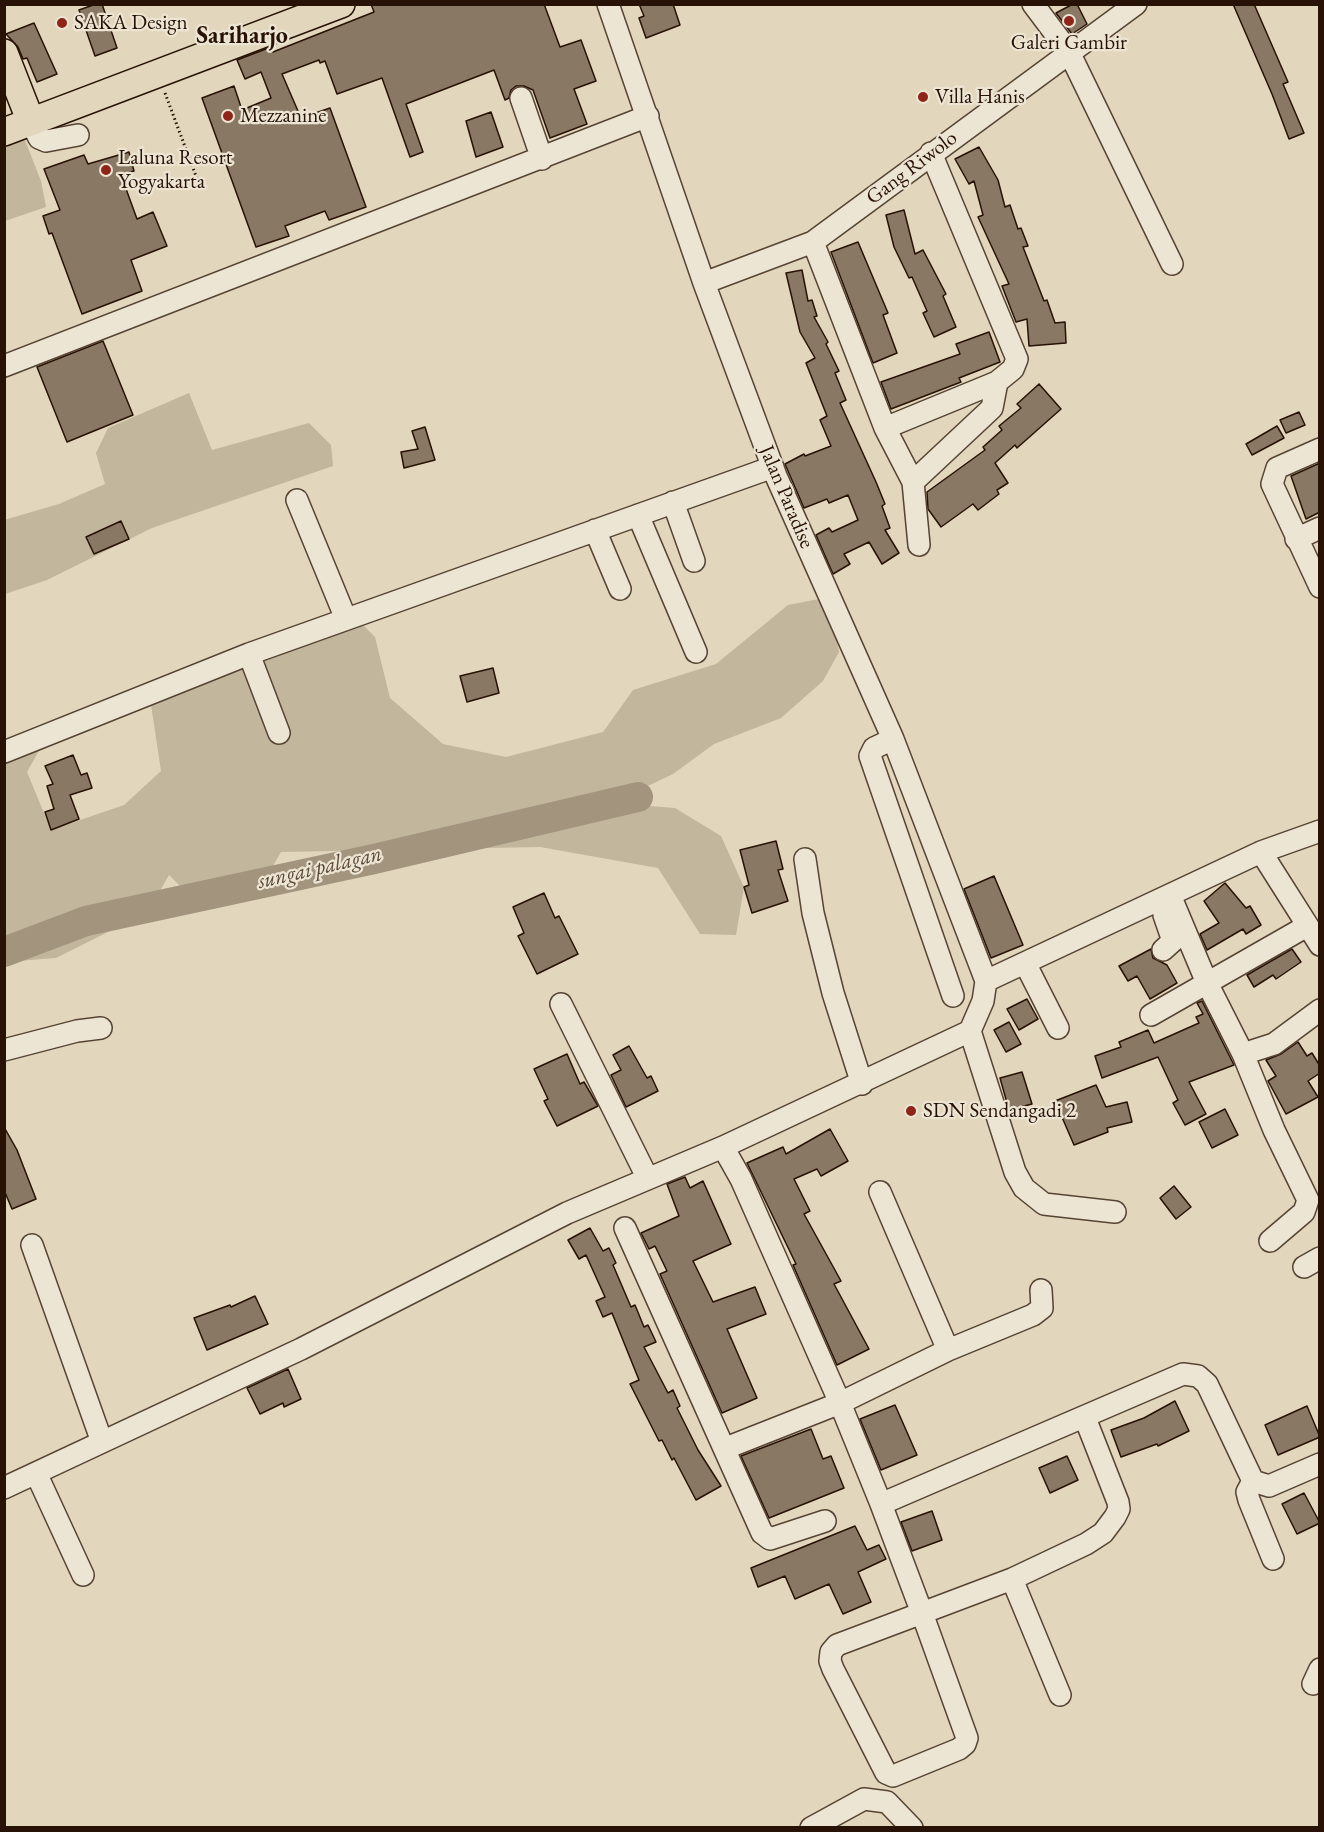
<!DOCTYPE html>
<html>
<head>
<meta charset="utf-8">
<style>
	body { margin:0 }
	#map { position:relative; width:1324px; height:1832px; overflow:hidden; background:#e2d7bc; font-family:"EB Garamond",serif }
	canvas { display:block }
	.frame { position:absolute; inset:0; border:6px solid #281205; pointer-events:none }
</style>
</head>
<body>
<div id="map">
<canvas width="1324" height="1832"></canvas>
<div class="frame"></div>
</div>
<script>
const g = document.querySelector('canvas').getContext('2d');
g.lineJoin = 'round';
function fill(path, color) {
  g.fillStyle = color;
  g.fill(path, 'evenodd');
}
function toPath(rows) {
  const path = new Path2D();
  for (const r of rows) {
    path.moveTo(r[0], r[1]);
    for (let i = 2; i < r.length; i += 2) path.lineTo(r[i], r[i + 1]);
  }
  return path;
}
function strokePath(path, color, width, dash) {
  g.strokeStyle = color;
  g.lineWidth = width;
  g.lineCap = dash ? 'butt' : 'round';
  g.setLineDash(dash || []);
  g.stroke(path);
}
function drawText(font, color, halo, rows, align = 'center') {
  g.font = font + ' "EB Garamond",serif';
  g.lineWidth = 4.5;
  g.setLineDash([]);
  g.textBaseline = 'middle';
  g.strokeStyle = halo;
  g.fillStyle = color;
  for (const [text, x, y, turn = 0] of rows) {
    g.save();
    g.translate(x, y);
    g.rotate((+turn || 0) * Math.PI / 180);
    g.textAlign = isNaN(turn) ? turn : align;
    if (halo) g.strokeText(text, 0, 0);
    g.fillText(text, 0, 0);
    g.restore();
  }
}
const green = toPath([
	[4,127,21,130,41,181,46,207,5,221],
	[189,393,212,450,309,423,331,445,333,466,152,528,47,580,5,594,4,520,59,504,105,484,96,453,108,428],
	[829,597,839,652,823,681,781,718,714,744,673,774,612,803,675,808,721,836,744,887,736,935,700,934,658,868,540,847,281,852,263,883,198,904,169,875,148,912,56,958,5,962,5,753,44,742,27,772,51,830,124,805,161,771,150,698,357,619,375,637,390,698,443,744,506,757,603,732,633,690,716,664,788,605]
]);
const river = toPath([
	[4,952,86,921,374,859,638,797]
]);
const building = toPath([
	[96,4,102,4,117,48,95,56,79,10,96,4],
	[371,4,544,4,560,47,581,40,596,81,574,89,587,124,550,138,533,90,524,86,516,86,511,90,509,98,505,100,494,70,406,104,423,152,410,157,382,78,337,94,325,61,320,63,319,60,282,74,301,118,330,108,366,207,329,220,325,211,285,226,289,236,256,247,202,98,234,86,242,110,271,98,261,72,245,79,237,60,271,47,273,52,374,12,371,4],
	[639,4,673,4,680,25,646,38,639,18,644,16,639,4],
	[1073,4,1077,4,1087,24,1072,34,1056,13,1073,4],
	[1233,4,1254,4,1288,82,1283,84,1304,133,1289,139,1272,94,1233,4],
	[34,23,57,74,37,82,27,58,23,59,18,47,6,34,34,23],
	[491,112,503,147,476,157,466,121,491,112],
	[979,147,998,180,1005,207,1010,205,1018,229,1021,228,1028,246,1023,247,1044,301,1047,300,1055,323,1065,322,1066,343,1029,346,1027,319,1016,322,1002,286,1009,284,978,217,983,215,974,181,969,184,955,159,979,147],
	[129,152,134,171,121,175,137,219,153,212,167,246,131,260,142,291,82,314,52,233,49,234,43,216,60,210,44,169,84,155,88,164,129,152],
	[904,210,915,254,923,250,946,294,943,296,956,327,934,337,923,313,927,311,912,277,909,278,894,247,886,215,904,210],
	[858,242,888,313,883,315,897,353,873,363,831,252,858,242],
	[802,270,808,301,812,300,817,316,814,317,828,342,826,344,839,371,835,373,846,400,840,403,876,482,885,504,882,506,890,528,885,530,899,553,882,564,869,542,844,554,850,564,833,574,816,535,829,528,832,532,858,520,848,495,829,503,827,499,804,508,785,464,804,454,805,456,831,446,820,420,827,416,806,363,815,358,800,332,786,273,802,270],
	[989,332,1000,362,959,378,961,382,891,409,881,382,960,354,956,344,989,332],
	[103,341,133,415,67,442,37,367,103,341],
	[1039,384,1061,409,1017,448,1015,445,995,463,1008,483,997,490,999,494,978,510,973,504,941,527,928,509,927,492,985,450,983,447,1002,430,999,426,1021,408,1017,404,1039,384],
	[1299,412,1305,425,1286,433,1280,420,1299,412],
	[1277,426,1284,438,1252,455,1246,444,1277,426],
	[425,427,435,460,404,468,401,452,418,449,412,431,425,427],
	[1320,463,1320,512,1306,519,1291,476,1320,463],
	[121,521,129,539,94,554,86,537,121,521],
	[493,668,499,693,467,702,460,676,493,668],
	[73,755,81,775,87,773,92,788,70,795,79,819,51,830,45,812,54,809,47,786,53,784,45,766,73,755],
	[776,841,783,869,778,870,788,901,752,913,744,887,749,885,740,850,776,841],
	[994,876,1023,945,991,958,964,889,994,876],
	[1225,883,1246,908,1250,906,1261,925,1246,934,1243,929,1207,950,1200,934,1219,923,1204,901,1225,883],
	[544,893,555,918,559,916,578,954,537,974,518,936,524,933,513,907,544,893],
	[1151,949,1153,958,1167,965,1177,983,1150,999,1137,976,1128,981,1119,966,1151,949],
	[1292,949,1301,962,1276,979,1273,975,1254,987,1247,975,1292,949],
	[1027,999,1038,1019,1019,1030,1007,1009,1027,999],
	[1202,1001,1234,1065,1189,1082,1206,1114,1185,1125,1173,1103,1178,1100,1158,1057,1102,1078,1095,1056,1121,1047,1119,1042,1148,1030,1154,1043,1199,1023,1196,1017,1203,1014,1197,1003,1202,1001],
	[1009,1022,1021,1044,1006,1052,994,1030,1009,1022],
	[1298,1042,1307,1056,1312,1053,1320,1066,1320,1073,1308,1081,1318,1097,1286,1114,1268,1081,1276,1076,1266,1060,1281,1054,1298,1042],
	[629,1046,647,1078,651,1076,658,1091,626,1107,611,1075,621,1070,613,1055,629,1046],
	[567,1054,580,1084,584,1082,598,1106,557,1126,544,1101,548,1099,534,1069,567,1054],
	[1022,1072,1032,1104,1009,1110,1000,1078,1022,1072],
	[1096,1085,1106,1107,1127,1102,1132,1122,1107,1128,1108,1132,1074,1145,1055,1101,1096,1085],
	[1225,1109,1238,1135,1212,1148,1199,1122,1225,1109],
	[4,1127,17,1150,36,1199,12,1209,4,1190,4,1127],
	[830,1129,848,1161,821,1176,817,1169,794,1179,810,1211,804,1214,841,1281,834,1284,869,1349,837,1365,793,1265,796,1264,747,1163,783,1147,786,1154,830,1129],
	[685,1177,690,1188,703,1181,731,1244,693,1261,713,1302,755,1287,766,1314,727,1329,757,1398,722,1413,660,1274,667,1271,655,1246,649,1249,641,1233,679,1216,667,1184,685,1177],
	[1174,1186,1191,1207,1176,1219,1160,1198,1174,1186],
	[590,1228,603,1251,609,1248,616,1263,613,1265,631,1307,635,1305,644,1327,648,1325,656,1342,644,1347,668,1393,673,1390,680,1406,677,1408,698,1450,721,1486,696,1500,674,1458,672,1460,662,1440,659,1441,630,1384,639,1380,612,1313,603,1317,596,1301,605,1297,586,1255,579,1259,568,1240,590,1228],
	[255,1296,268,1324,207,1350,194,1318,230,1305,231,1307,255,1296],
	[288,1369,301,1399,284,1407,283,1403,260,1414,247,1388,288,1369],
	[1175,1401,1189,1431,1158,1446,1157,1444,1121,1457,1111,1430,1144,1418,1175,1401],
	[895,1405,917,1455,881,1470,860,1419,895,1405],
	[1307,1406,1320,1437,1278,1455,1265,1425,1307,1406],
	[811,1429,823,1459,831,1456,844,1488,769,1518,741,1456,811,1429],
	[1067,1456,1078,1480,1050,1493,1039,1468,1067,1456],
	[1304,1493,1320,1523,1297,1534,1282,1504,1304,1493],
	[932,1511,942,1540,912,1551,901,1522,932,1511],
	[855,1526,867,1550,879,1545,886,1559,858,1572,871,1602,843,1614,829,1584,795,1599,785,1576,758,1587,751,1568,855,1526]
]);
const path = toPath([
	[165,93,200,187]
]);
const minor = toPath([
	[608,4,704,283,776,476,893,739,986,981],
	[1033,4,1069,52,1172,264],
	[521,98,542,159],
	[31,122,39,138,46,141,78,135],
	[813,242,885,428,913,482,919,545],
	[704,283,813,242,1136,4],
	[4,366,648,116],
	[885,428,997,382,1013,369,1017,359,931,153],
	[1320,449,1277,468,1272,484,1320,587],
	[913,482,992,408,997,382],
	[297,500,346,619],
	[673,502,694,561],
	[638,515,696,652],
	[595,530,620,589],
	[1296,539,1320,528],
	[249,654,279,733],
	[893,739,874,748,870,756,953,996],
	[4,752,249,654,773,467],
	[1261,852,1320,945],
	[805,859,813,913,833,993,862,1084],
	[1170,895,1207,983,1243,1054,1274,1130,1308,1200,1304,1212,1270,1241],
	[1163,950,1173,941,1164,915],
	[1025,963,1058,1028],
	[986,981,1261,852,1320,831],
	[561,1004,647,1177],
	[1151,1015,1307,926],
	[970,1031,1015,1172,1024,1188,1044,1204,1115,1212],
	[4,1050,77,1031,101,1028],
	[1243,1054,1274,1044,1320,1010],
	[723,1147,741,1179,840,1403,881,1504,1183,1374,1198,1376,1207,1384,1253,1481,1269,1486,1320,1464],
	[880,1192,948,1350],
	[625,1228,762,1533,770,1539,825,1521],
	[32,1245,102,1442],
	[1304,1267,1320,1258],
	[726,1448,840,1403,948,1350,1033,1315,1042,1308,1041,1290],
	[36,1473,83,1575],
	[1253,1481,1247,1492,1249,1500,1273,1559],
	[4,1488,301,1349,567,1213,723,1147,970,1031,983,1001,986,981],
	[881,1504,922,1613,967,1738,965,1744,959,1749,893,1776,886,1773,833,1669,830,1661,831,1652,837,1645,922,1613,1012,1579,1086,1544,1103,1533,1115,1517,1119,1509,1118,1502,1085,1418],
	[1012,1579,1060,1695],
	[1313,1684,1320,1669],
	[811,1828,864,1799,887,1802,912,1828]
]);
const major = toPath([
	[4,53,31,122],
	[4,132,341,4]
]);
const markers = [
	[1069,21,6,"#8f2418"],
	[62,23,6,"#8f2418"],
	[923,97,6,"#8f2418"],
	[228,116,6,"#8f2418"],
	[106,170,6,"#8f2418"],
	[911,1111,6,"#8f2418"]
];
const poiNames = [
	["SAKA Design",74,23],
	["Galeri Gambir",1069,43,"center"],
	["Villa Hanis",935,97],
	["Mezzanine",240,116],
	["Laluna Resort",118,158],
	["Yogyakarta",118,182],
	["SDN Sendangadi 2",923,1111]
];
const streetNames = [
	["Gang Riwolo",912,168,-37],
	["Jalan Paradise",786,497,67]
];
const waterNames = [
	["sungai palagan",320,868,-13]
];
const quarterNames = [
	["Sariharjo",242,36]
];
fill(green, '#c2b69d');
strokePath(river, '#a3947e', 30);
fill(building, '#897864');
strokePath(building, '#281205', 1.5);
strokePath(minor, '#564333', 24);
strokePath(major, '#281205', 30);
strokePath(path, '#281205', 3, [1.5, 3]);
strokePath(minor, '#ece5d3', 21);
strokePath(major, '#e2d7bc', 27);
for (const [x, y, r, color] of markers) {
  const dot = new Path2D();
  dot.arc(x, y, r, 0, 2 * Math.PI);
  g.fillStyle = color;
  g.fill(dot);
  strokePath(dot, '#ece5d3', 2);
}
drawText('21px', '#281205', '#ece5d3', poiNames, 'left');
drawText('21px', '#281205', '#ece5d3', streetNames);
drawText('italic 22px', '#594635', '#ece5d3', waterNames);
drawText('bold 24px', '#281205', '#ece5d3', quarterNames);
</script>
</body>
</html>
